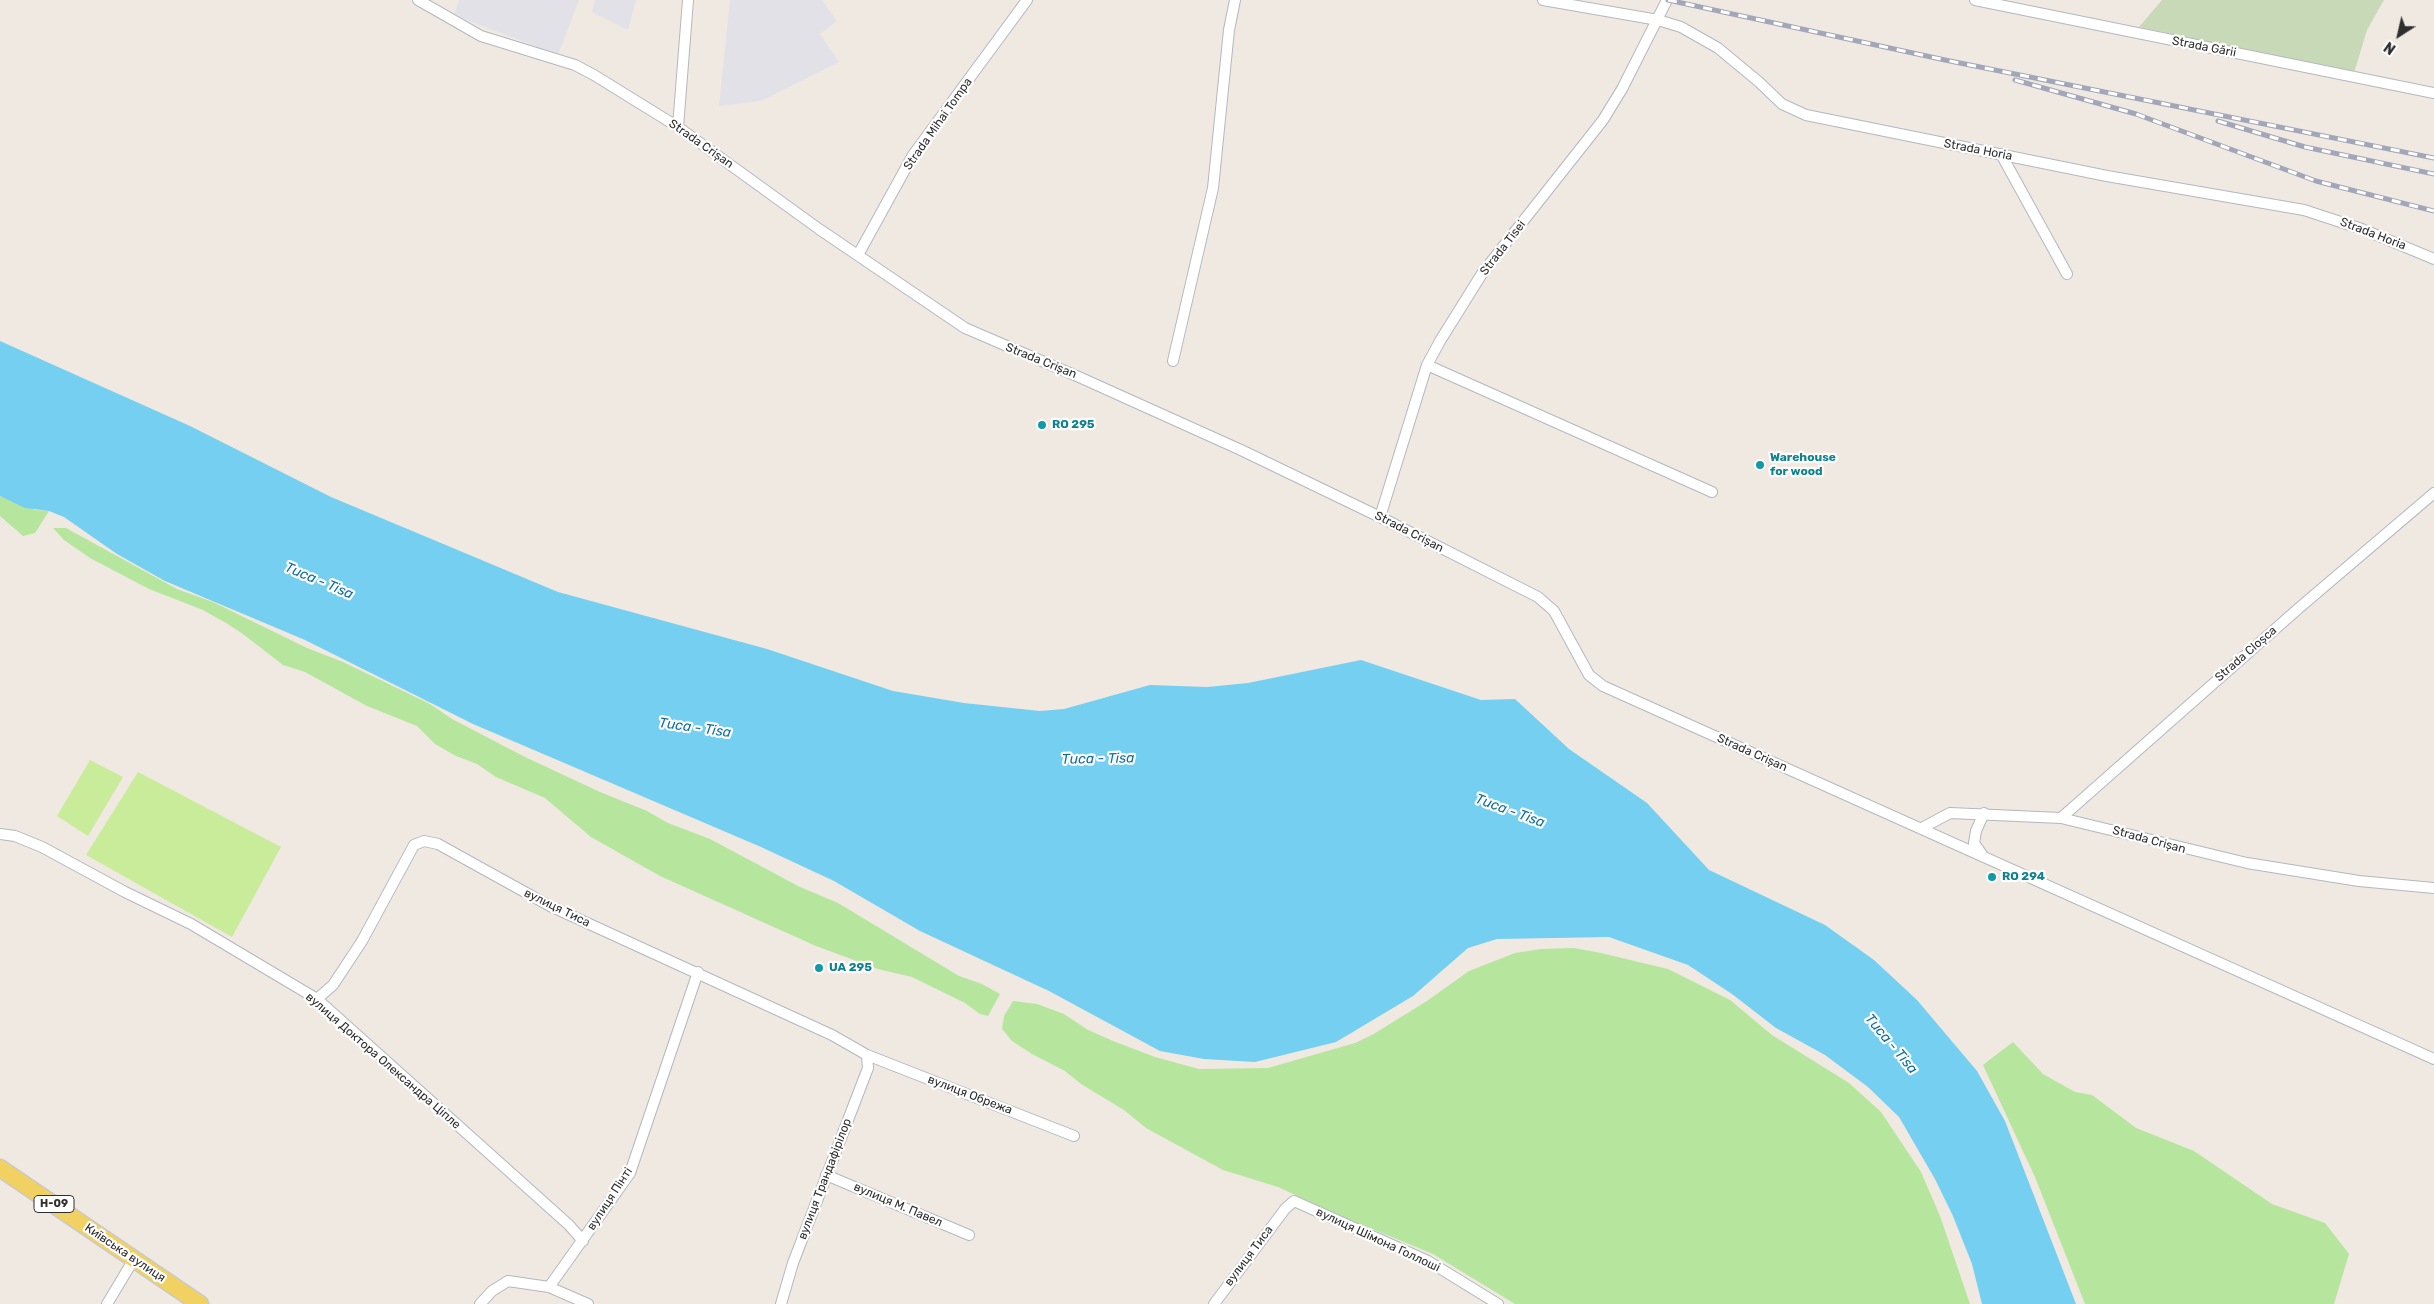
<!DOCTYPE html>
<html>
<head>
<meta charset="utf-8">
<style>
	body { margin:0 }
	#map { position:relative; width:2434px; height:1304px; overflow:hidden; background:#efe9e1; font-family:Rubik,sans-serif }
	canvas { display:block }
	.north { position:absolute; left:2374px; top:10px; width:50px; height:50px; -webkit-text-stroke:4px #fff; paint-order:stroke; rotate:215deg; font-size:14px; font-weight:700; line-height:20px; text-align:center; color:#2e2e2e }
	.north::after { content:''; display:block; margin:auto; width:18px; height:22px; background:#2e2e2e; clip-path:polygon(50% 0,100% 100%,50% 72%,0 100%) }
</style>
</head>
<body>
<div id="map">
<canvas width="2434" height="1304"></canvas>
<div class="north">N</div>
</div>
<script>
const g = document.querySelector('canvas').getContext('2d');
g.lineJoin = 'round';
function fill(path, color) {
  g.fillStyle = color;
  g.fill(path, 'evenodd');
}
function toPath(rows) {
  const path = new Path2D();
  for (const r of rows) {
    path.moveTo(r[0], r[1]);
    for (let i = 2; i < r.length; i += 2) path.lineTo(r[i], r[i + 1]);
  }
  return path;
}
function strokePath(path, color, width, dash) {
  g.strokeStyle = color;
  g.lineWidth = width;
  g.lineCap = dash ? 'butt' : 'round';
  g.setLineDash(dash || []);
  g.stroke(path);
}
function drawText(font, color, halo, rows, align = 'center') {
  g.font = font + ' Rubik,sans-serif';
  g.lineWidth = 4.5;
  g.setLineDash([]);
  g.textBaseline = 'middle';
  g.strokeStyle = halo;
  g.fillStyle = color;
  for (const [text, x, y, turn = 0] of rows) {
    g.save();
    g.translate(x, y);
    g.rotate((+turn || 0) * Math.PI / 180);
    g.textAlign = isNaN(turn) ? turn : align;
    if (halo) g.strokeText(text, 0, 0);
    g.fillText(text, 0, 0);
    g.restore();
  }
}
const industrial = toPath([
	[459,0,579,0,558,55,454,15],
	[595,0,636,0,628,30,592,12],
	[730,0,822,0,837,21,820,34,839,62,761,101,719,106]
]);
const green = toPath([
	[0,496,35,510,49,511,35,533,23,536,0,516],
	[53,528,66,528,177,589,213,602,307,648,343,662,430,704,452,719,525,757,600,792,647,811,668,823,710,839,800,887,838,903,959,976,982,984,1000,994,988,1016,980,1014,965,1003,912,977,878,969,816,946,660,876,591,837,545,798,496,777,477,764,456,756,435,744,417,726,367,706,305,672,283,665,243,634,226,623,203,610,149,589,90,558,64,540],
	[1574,948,1601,953,1668,969,1730,1000,1772,1035,1849,1083,1881,1112,1921,1172,1940,1216,1970,1304,1515,1304,1433,1254,1348,1219,1278,1187,1223,1170,1146,1128,1124,1110,1081,1084,1065,1071,1032,1054,1012,1041,1002,1029,1004,1016,1013,1001,1037,1004,1064,1014,1088,1030,1113,1041,1155,1057,1199,1069,1268,1068,1355,1043,1372,1035,1427,1001,1469,971,1515,953,1541,949],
	[2013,1042,2043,1074,2075,1092,2092,1095,2136,1128,2194,1151,2272,1204,2325,1223,2349,1254,2334,1304,2085,1304,2035,1177,1983,1065]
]);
const cemetery = toPath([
	[2162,0,2384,0,2367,30,2354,73,2139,27]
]);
const pitch = toPath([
	[90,760,123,777,88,836,57,816],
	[138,772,281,847,232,937,86,855]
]);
const water = toPath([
	[0,341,190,426,331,497,558,592,767,649,893,691,964,703,1040,711,1064,709,1150,685,1207,687,1248,683,1361,660,1481,700,1515,699,1569,749,1647,803,1709,870,1825,925,1874,960,1917,1000,1977,1071,2005,1121,2076,1304,1982,1304,1972,1264,1953,1216,1935,1179,1899,1117,1868,1087,1825,1055,1776,1028,1732,994,1688,965,1609,937,1497,939,1468,948,1413,996,1336,1042,1255,1062,1204,1059,1160,1051,1049,991,920,931,834,881,761,847,473,724,305,640,165,581,117,554,64,517,49,511,25,508,0,496]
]);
const street = toPath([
	[418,0,481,36,575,65,594,75,678,127,819,229,965,328,1079,377,1241,450,1380,517,1538,597,1554,611,1589,675,1603,686,2434,1059],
	[1543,0,1658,20,1681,27,1718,48,1759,82,1782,104,1806,115,2107,176,2304,210,2362,229,2434,259],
	[1975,0,2434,93],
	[678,127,688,0],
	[2001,154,2067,274],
	[858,255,913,155,1027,0],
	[1173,361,1213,188,1229,30,1235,0],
	[1427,365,1712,492],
	[1380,517,1427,365,1440,341,1483,272,1603,120,1622,89,1667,0],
	[2061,818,2299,608,2434,493],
	[1922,828,1950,813,2061,818,2247,863,2359,881,2434,888],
	[0,834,15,836,42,847,125,892,191,924,317,999,569,1225,583,1241],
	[1983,856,1974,843,1976,831,1984,813],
	[317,999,333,985,362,941,414,845,424,841,438,844,550,906,832,1035,867,1055,1074,1136],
	[826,1175,969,1235],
	[549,1287,588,1304],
	[107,1304,134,1259],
	[480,1304,492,1291,508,1281,549,1287,630,1173,698,972],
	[781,1304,793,1263,868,1068,867,1055],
	[1214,1304,1285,1209,1294,1201,1428,1261,1498,1304]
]);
const primary = toPath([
	[0,1168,200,1304]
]);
const rail = toPath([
	[1668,0,1945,60,2434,158],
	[2015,80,2136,114,2316,181,2434,211],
	[2218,121,2305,147,2434,174]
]);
const markers = [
	[1042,425,5,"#0f9aa8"],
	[1760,465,5,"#0f9aa8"],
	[1992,877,5,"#0f9aa8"],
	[819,968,5,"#0f9aa8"]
];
const shields = [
	[54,1204,40]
];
const shieldNames = [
	["Н-09",54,1204]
];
const streetNames = [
	["Strada Gării",2204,47,11],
	["Strada Mihai Tompa",938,124,-55],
	["Strada Crișan",701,144,35],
	["Strada Horia",1978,150,11],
	["Strada Horia",2373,234,21],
	["Strada Tisei",1503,248,-52],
	["Strada Crișan",1041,361,22],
	["Strada Crișan",1409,532,27],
	["Strada Cloșca",2246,654,-41],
	["Strada Crișan",1752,753,24],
	["Strada Crișan",2149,840,15],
	["вулиця Тиса",557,908,26],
	["вулиця Доктора Олександра Ціпле",383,1061,41],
	["вулиця Обрежа",970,1095,21],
	["вулиця Трандафірілор",825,1179,-69],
	["вулиця Пінті",610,1199,-57],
	["вулиця М. Павел",898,1205,23],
	["вулиця Шімона Голлоші",1378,1240,25],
	["Київська вулиця",125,1253,34],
	["вулиця Тиса",1249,1256,-53]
];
const cultureNames = [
	["RO 295",1052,425],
	["Warehouse",1770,458],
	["for wood",1770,472],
	["RO 294",2002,877],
	["UA 295",829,968]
];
const waterNames = [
	["Тиса - Tisa",319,581,23],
	["Тиса - Tisa",695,728,8],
	["Тиса - Tisa",1098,759,-1],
	["Тиса - Tisa",1510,811,20],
	["Тиса - Tisa",1891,1044,50]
];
fill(industrial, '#e3e1e8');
fill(green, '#b6e59e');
fill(cemetery, '#c8d9b8');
fill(pitch, '#c9ec9a');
fill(water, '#75cff0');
strokePath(street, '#b4b7c1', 12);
strokePath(primary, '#c9c9c9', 19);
strokePath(street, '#fff', 10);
strokePath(primary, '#f2d163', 16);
strokePath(rail, '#a3a6b8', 5);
strokePath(rail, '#fff', 3, [9]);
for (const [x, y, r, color] of markers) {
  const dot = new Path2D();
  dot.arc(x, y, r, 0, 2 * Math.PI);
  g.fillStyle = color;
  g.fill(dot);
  strokePath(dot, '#fff', 2);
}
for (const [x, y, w] of shields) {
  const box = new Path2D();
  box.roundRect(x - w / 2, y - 8.5, w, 17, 4);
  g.fillStyle = '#fff';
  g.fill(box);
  strokePath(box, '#2e2e2e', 1);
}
drawText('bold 11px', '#2e2e2e', null, shieldNames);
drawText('12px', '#2e2e2e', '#fff', streetNames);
drawText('bold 12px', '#0d838f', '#fff', cultureNames, 'left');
drawText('italic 14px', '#0d6fa3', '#fff', waterNames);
</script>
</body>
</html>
